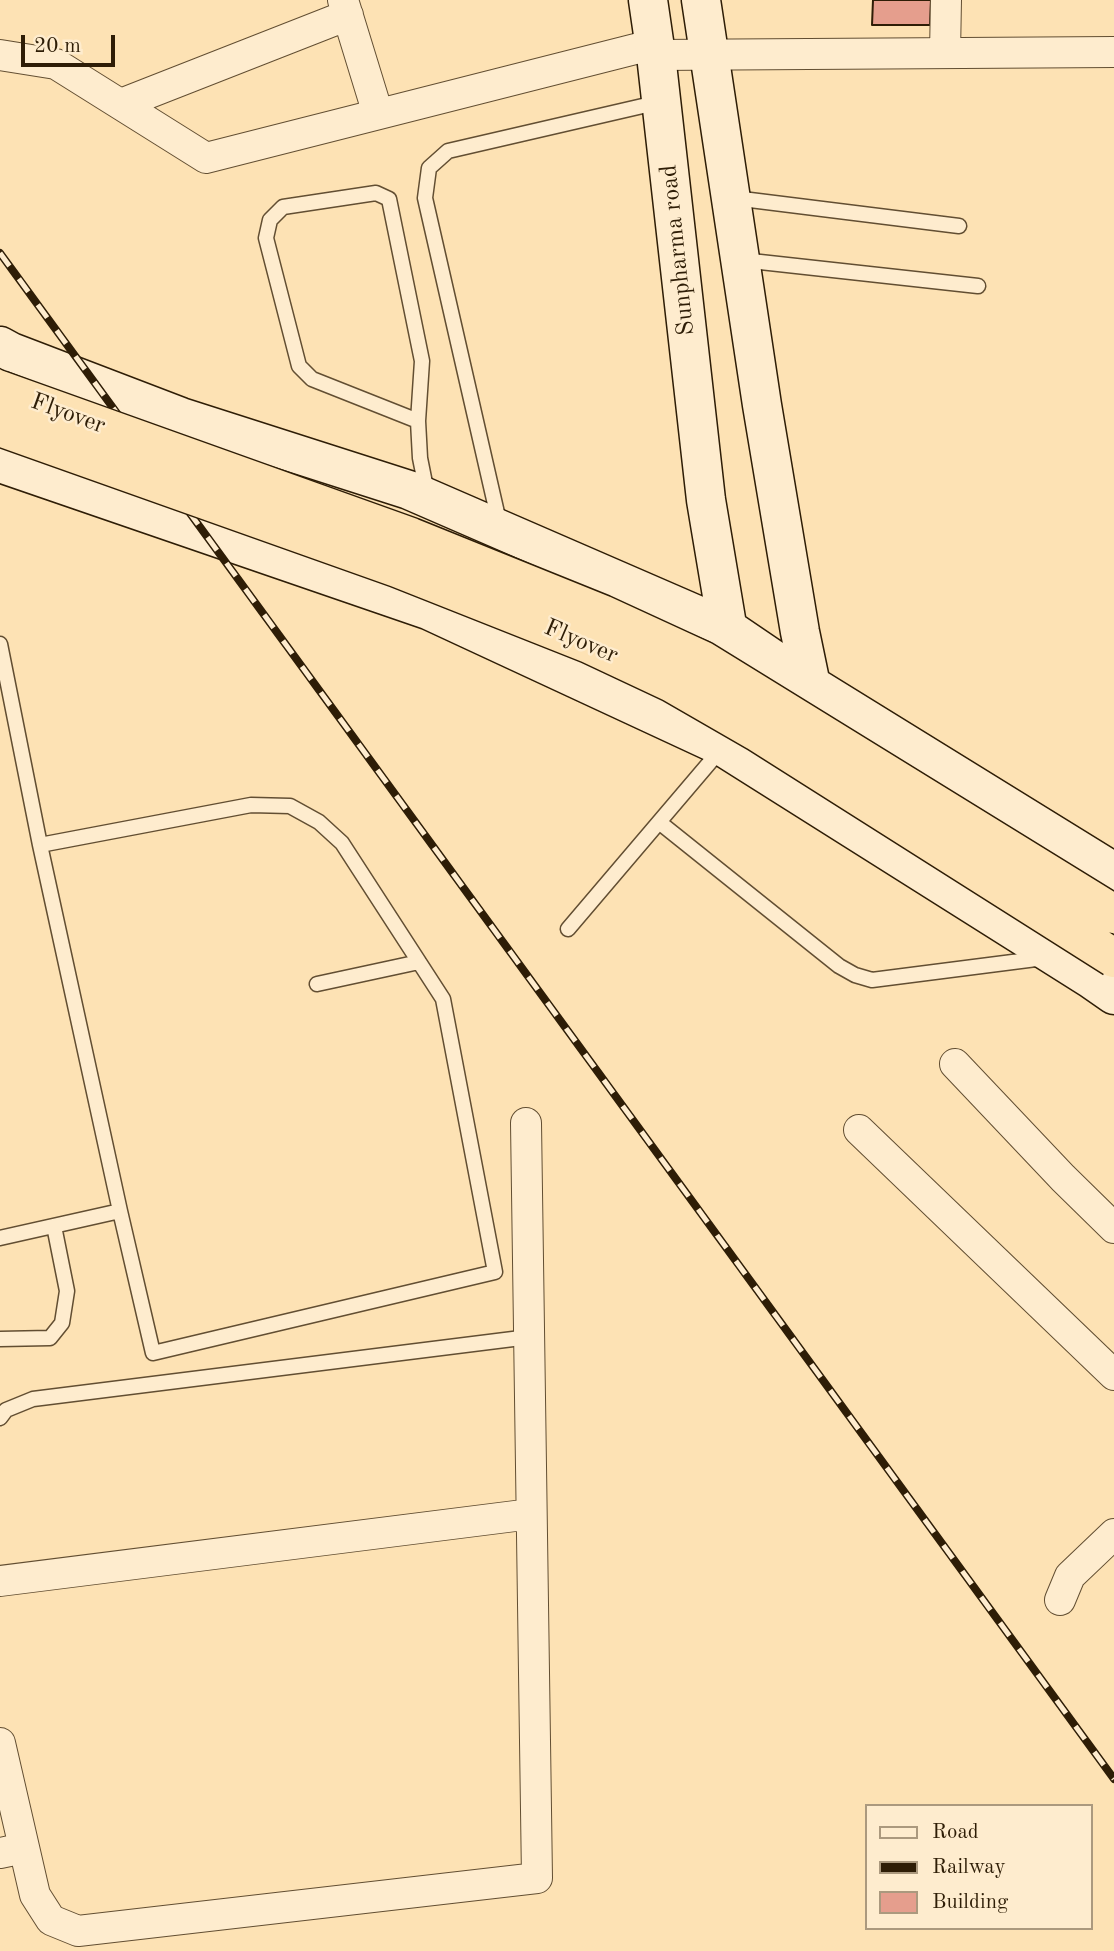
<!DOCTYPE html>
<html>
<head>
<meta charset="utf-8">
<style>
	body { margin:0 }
	#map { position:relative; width:1114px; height:1951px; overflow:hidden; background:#fde2b4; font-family:"Old Standard TT",serif }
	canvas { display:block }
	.legend { position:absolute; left:865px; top:1804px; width:228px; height:126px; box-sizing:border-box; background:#feecce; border:2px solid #ab997e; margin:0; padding:9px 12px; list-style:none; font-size:21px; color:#2e1d06 }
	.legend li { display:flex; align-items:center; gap:14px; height:35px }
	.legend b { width:35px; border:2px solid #ab997e }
	.scale { position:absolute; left:21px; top:35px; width:94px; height:32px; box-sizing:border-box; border:4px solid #2e1d06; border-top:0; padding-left:9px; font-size:21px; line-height:24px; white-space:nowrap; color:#2e1d06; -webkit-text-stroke:5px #feecce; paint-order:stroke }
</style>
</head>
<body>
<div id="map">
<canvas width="1114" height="1951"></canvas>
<ul class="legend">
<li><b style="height:9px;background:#feecce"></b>Road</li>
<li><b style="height:9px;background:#2e1d06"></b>Railway</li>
<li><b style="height:19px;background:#e59e8d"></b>Building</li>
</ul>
<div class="scale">20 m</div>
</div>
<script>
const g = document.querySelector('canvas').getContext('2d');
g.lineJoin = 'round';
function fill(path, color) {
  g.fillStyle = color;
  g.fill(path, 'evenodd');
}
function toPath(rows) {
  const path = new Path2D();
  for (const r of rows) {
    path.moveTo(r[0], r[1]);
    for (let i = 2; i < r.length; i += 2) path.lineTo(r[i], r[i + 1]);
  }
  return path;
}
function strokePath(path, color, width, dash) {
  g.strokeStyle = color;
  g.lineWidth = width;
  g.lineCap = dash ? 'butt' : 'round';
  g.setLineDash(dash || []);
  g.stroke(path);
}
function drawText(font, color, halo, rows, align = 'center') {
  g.font = font + ' "Old Standard TT",serif';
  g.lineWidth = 5;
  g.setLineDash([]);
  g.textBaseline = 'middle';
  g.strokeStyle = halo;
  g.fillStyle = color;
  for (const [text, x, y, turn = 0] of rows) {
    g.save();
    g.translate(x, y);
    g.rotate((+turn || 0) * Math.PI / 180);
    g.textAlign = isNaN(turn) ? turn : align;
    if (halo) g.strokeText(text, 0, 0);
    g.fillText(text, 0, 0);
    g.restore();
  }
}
const building = toPath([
	[873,0,931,0,930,25,872,25,873,0]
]);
const lane = toPath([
	[734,198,959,226],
	[742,260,978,286],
	[418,421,312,379,299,366,266,238,270,220,283,207,376,193,389,199,422,361,418,421,420,458,427,493],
	[500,526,425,198,429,168,448,151,660,102],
	[0,644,40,845,120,1211,153,1353,495,1272,443,999,342,843,319,822,290,806,251,805,40,845],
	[659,822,839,966,855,975,872,980,1044,958],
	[568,929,722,748],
	[317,984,419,962],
	[0,1238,120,1211],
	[0,1339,50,1338,62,1323,67,1291,54,1226],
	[0,1418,6,1410,33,1399,529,1337]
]);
const street = toPath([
	[343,0,378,114],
	[945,53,946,0],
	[0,55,56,64,206,158,655,44],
	[656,55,1114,52],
	[121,104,348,15],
	[955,1064,1063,1178,1114,1228],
	[859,1130,1114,1375],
	[0,1581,531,1514],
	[1060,1600,1070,1576,1114,1534],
	[0,1743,35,1895,51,1920,78,1931,537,1878,526,1123],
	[0,1853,24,1848]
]);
const secondary = toPath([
	[648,0,656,55,706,500,731,649],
	[701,0,762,405,800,632,811,685],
	[0,346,11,352,181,417,409,490,727,628,811,685,1114,872],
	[0,463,428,610,723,747,1091,979,1114,995]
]);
const rail = toPath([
	[0,253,1114,1779]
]);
const primaryBridge = toPath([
	[0,390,411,537,602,614,702,660,1114,914],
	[0,427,397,568,589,644,672,683,757,732,1114,958]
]);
const streetNames = [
	["Sunpharma road",678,250,-96],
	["Flyover",68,414,20],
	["Flyover",581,642,23]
];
fill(building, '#e59e8d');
strokePath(building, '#2e1d06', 2);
strokePath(lane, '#624e32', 17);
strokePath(street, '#624e32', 32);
strokePath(secondary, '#2e1d06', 41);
strokePath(lane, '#feecce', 14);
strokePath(street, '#feecce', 30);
strokePath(secondary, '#feecce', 38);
strokePath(rail, '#2e1d06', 8);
strokePath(rail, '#feecce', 5, [16]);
strokePath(primaryBridge, '#2e1d06', 41, []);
strokePath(primaryBridge, '#fde2b4', 38);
drawText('24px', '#2e1d06', '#feecce', streetNames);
</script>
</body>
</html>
